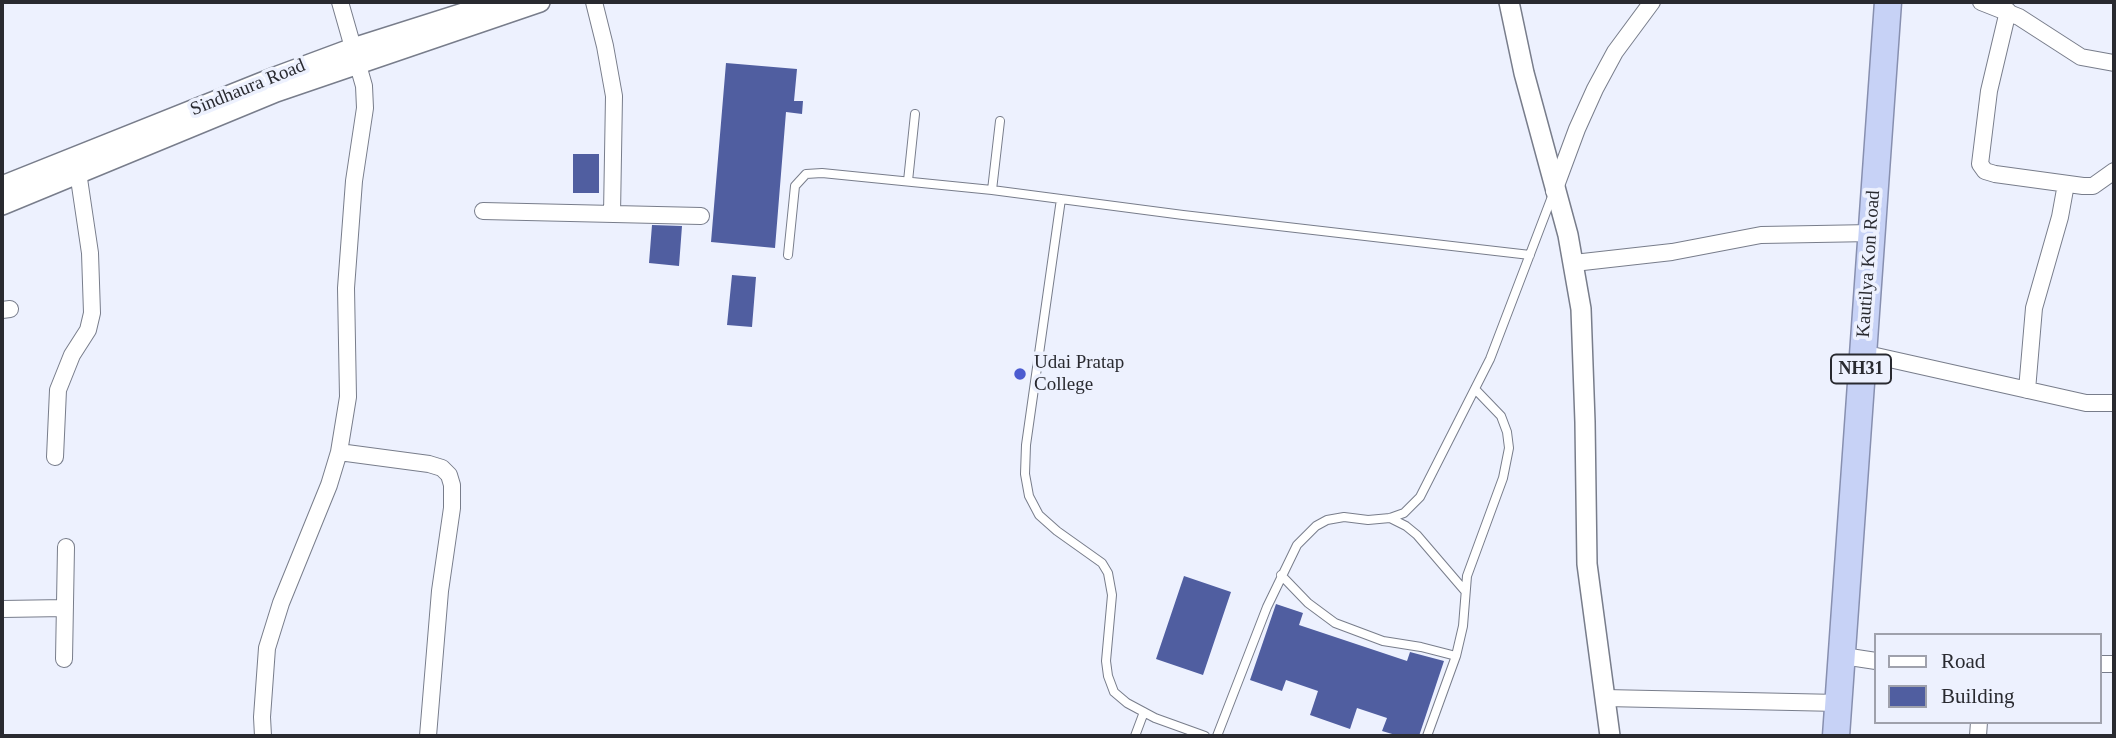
<!DOCTYPE html>
<html>
<head>
<meta charset="utf-8">
<style>
	body { margin:0 }
	#map { position:relative; width:2116px; height:738px; overflow:hidden; background:#edf1fe; font-family:"Times New Roman",serif }
	canvas { display:block }
	.frame { position:absolute; inset:0; border:4px solid #292a30; pointer-events:none }
	.legend { position:absolute; left:1874px; top:633px; width:228px; height:91px; box-sizing:border-box; background:#edf1fe; border:2px solid #9fa1ac; margin:0; padding:9px 12px; list-style:none; font-size:21px; color:#292a30 }
	.legend li { display:flex; align-items:center; gap:14px; height:35px }
	.legend b { width:35px; border:2px solid #9fa1ac }
</style>
</head>
<body>
<div id="map">
<canvas width="2116" height="738"></canvas>
<div class="frame"></div>
<ul class="legend">
<li><b style="height:9px;background:#fff"></b>Road</li>
<li><b style="height:19px;background:#505ea0"></b>Building</li>
</ul>
</div>
<script>
const g = document.querySelector('canvas').getContext('2d');
g.lineJoin = 'round';
function fill(path, color) {
  g.fillStyle = color;
  g.fill(path, 'evenodd');
}
function toPath(rows) {
  const path = new Path2D();
  for (const r of rows) {
    path.moveTo(r[0], r[1]);
    for (let i = 2; i < r.length; i += 2) path.lineTo(r[i], r[i + 1]);
  }
  return path;
}
function strokePath(path, color, width, dash) {
  g.strokeStyle = color;
  g.lineWidth = width;
  g.lineCap = dash ? 'butt' : 'round';
  g.setLineDash(dash || []);
  g.stroke(path);
}
function drawText(font, color, halo, rows, align = 'center') {
  g.font = font + ' "Times New Roman",serif';
  g.lineWidth = 7;
  g.setLineDash([]);
  g.textBaseline = 'middle';
  g.strokeStyle = halo;
  g.fillStyle = color;
  for (const [text, x, y, turn = 0] of rows) {
    g.save();
    g.translate(x, y);
    g.rotate((+turn || 0) * Math.PI / 180);
    g.textAlign = isNaN(turn) ? turn : align;
    if (halo) g.strokeText(text, 0, 0);
    g.fillText(text, 0, 0);
    g.restore();
  }
}
const building = toPath([
	[726,63,797,69,794,101,803,101,802,114,786,112,775,248,711,242],
	[573,154,599,154,599,193,573,193],
	[652,225,682,226,679,266,649,263],
	[732,275,756,277,752,327,727,325],
	[1184,576,1231,592,1203,675,1156,659],
	[1276,604,1303,613,1299,625,1407,661,1410,652,1444,661,1419,736,1399,736,1382,731,1387,718,1357,708,1350,729,1310,715,1318,691,1286,680,1282,691,1250,680]
]);
const service = toPath([
	[908,181,915,114],
	[992,190,1000,121],
	[1061,199,1026,445,1025,474,1029,496,1039,515,1057,531,1102,563,1108,573,1112,595,1106,661,1108,676,1114,692,1127,703,1155,718,1205,736],
	[788,255,795,186,806,174,822,173,992,190,1183,215,1530,255],
	[1390,518,1406,526,1417,535,1465,591],
	[1281,575,1308,603,1335,623,1383,641,1421,647,1456,656],
	[1135,736,1144,712],
	[1217,736,1267,607,1297,545,1316,526,1327,520,1344,517,1368,520,1390,518,1404,513,1420,497,1490,359,1553,194],
	[1427,736,1456,656,1463,626,1467,576,1503,478,1509,448,1507,432,1501,416,1475,389]
]);
const minor = toPath([
	[594,2,605,46,614,96,612,214],
	[1981,2,2019,17,2081,57,2114,63],
	[2008,11,1989,91,1980,164,1985,171,1995,174,2083,186,2093,186,2114,171],
	[1554,191,1577,129,1595,89,1615,52,1652,2],
	[483,211,701,216],
	[1574,263,1672,252,1761,235,1872,233],
	[2,310,10,309],
	[1876,356,2086,403,2114,403],
	[2027,390,2034,308,2060,217,2066,184],
	[339,452,429,464,442,468,449,475,452,485,452,508,440,591,428,736],
	[55,457,58,390,72,355,88,330,92,313,90,253,78,172],
	[2,609,65,608],
	[1843,656,1876,661],
	[64,659,66,547],
	[2100,664,2114,664],
	[1605,698,1839,703],
	[263,736,262,717,267,648,281,603,329,485,339,452,348,397,346,288,354,181,365,108,364,86,340,2],
	[1978,736,1979,722]
]);
const tertiary = toPath([
	[1509,2,1524,73,1568,235,1581,309,1585,422,1587,564,1610,736],
	[2,186,275,77,353,48,498,2],
	[2,205,276,92,540,2]
]);
const trunk = toPath([
	[1836,736,1888,2]
]);
const markers = [
	[1020,374,7,"#4b5bd0"]
];
const shields = [
	[1861,369,60]
];
const shieldNames = [
	["NH31",1861,369]
];
const streetNames = [
	["Sindhaura Road",248,88,-22],
	["Kautilya Kon Road",1869,264,-86]
];
const poiNames = [
	["Udai Pratap",1034,363],
	["College",1034,385]
];
fill(building, '#505ea0');
strokePath(service, '#787d8b', 10);
strokePath(minor, '#787d8b', 18);
strokePath(tertiary, '#787d8b', 22);
strokePath(trunk, '#878faf', 29);
strokePath(service, '#fff', 8);
strokePath(minor, '#fff', 16);
strokePath(tertiary, '#fff', 19);
strokePath(trunk, '#c7d2f6', 26);
for (const [x, y, r, color] of markers) {
  const dot = new Path2D();
  dot.arc(x, y, r, 0, 2 * Math.PI);
  g.fillStyle = color;
  g.fill(dot);
  strokePath(dot, '#edf1fe', 2.5);
}
for (const [x, y, w] of shields) {
  const box = new Path2D();
  box.roundRect(x - w / 2, y - 14.5, w, 29, 5);
  g.fillStyle = '#edf1fe';
  g.fill(box);
  strokePath(box, '#292a30', 2);
}
drawText('bold 18px', '#292a30', null, shieldNames);
drawText('19px', '#292a30', '#edf1fe', streetNames);
drawText('19px', '#292a30', '#edf1fe', poiNames, 'left');
</script>
</body>
</html>
